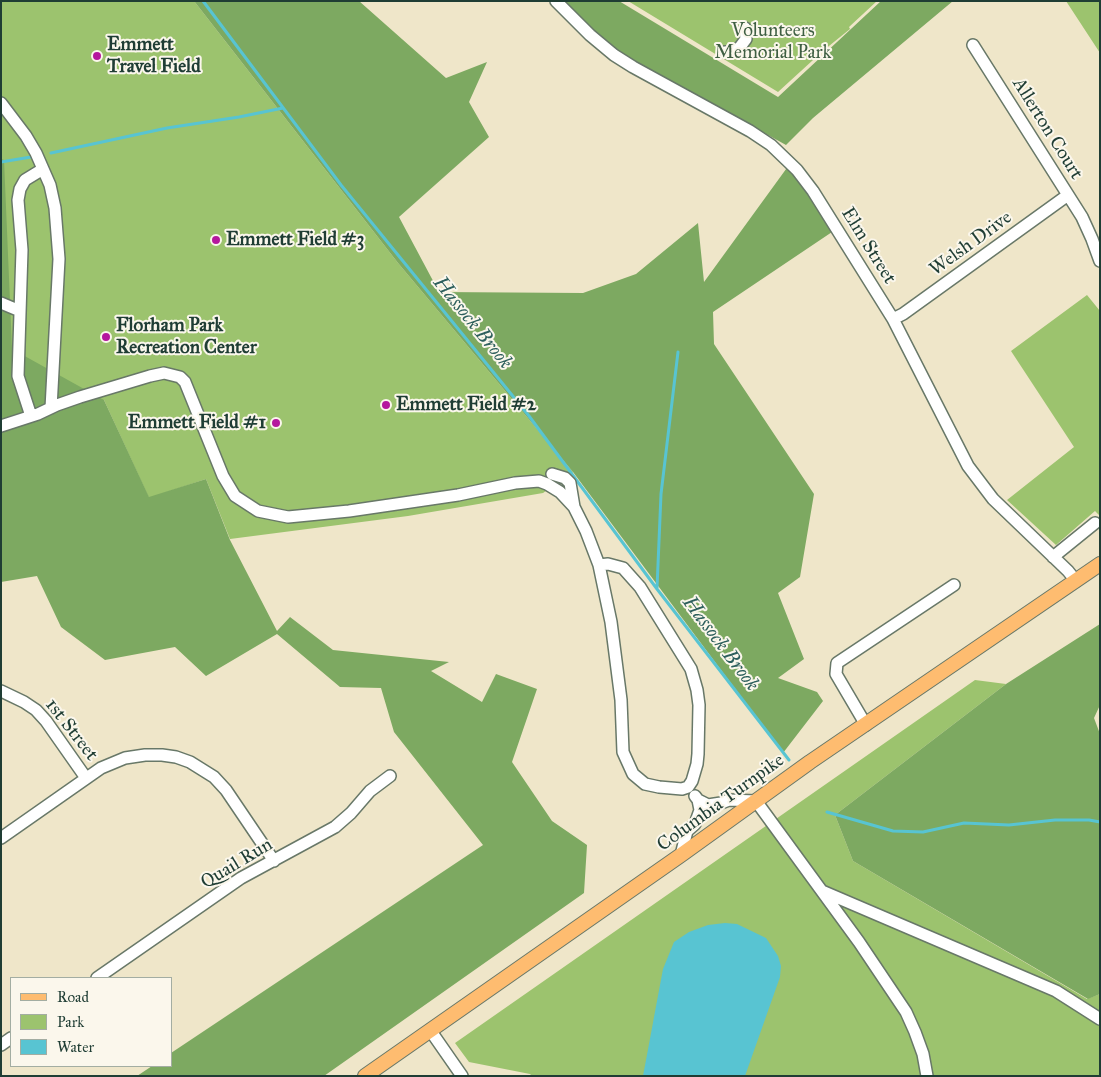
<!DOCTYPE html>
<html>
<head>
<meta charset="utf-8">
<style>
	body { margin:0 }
	#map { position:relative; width:1101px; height:1077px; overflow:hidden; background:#efe6c9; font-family:"IM FELL Great Primer",serif }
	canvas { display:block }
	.frame { position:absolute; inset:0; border:2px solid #1f3d34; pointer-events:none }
	.legend { position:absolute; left:10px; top:977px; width:162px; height:90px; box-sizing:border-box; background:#fbf7ec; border:1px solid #a3ada2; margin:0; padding:6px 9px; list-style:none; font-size:15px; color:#1f3d34 }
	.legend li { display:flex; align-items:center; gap:10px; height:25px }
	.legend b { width:25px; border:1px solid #a3ada2 }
</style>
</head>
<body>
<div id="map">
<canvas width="1101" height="1077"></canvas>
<div class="frame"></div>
<ul class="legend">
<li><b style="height:6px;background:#febc70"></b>Road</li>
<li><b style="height:14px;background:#9cc36e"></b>Park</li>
<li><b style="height:14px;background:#58c4d2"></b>Water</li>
</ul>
</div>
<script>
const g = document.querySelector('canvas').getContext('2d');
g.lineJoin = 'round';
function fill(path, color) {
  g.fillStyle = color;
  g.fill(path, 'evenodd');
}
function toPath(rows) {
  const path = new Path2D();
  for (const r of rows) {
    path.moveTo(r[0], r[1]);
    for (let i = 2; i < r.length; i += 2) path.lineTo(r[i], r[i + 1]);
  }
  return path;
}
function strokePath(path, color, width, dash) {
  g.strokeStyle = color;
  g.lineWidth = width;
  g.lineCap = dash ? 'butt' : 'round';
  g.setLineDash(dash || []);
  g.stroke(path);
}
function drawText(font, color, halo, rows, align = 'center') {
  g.font = font + ' "IM FELL Great Primer",serif';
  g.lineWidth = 4;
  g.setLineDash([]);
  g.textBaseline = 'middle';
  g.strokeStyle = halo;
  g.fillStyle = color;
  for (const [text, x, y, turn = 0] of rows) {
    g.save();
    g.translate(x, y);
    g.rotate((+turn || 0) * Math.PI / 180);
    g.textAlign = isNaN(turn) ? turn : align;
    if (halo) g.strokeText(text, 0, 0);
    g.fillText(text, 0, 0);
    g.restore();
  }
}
const green = toPath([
	[1,1,194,1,398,263,573,472,543,493,408,516,230,539,206,479,149,498,104,400,1,433],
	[628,1,877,1,849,27,850,29,824,50,778,92],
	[1066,1,1100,1,1100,53],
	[1087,295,1100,311,1100,516,1095,511,1056,545,1007,500,1074,447,1011,351],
	[975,680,1006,684,835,815,853,861,1087,999,1100,994,1100,1076,532,1076,530,1074,469,1062,455,1043]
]);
const forest = toPath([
	[194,1,359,1,446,78,487,62,469,102,489,137,399,217,439,292,583,293,636,274,698,223,704,282,789,165,835,230,713,312,714,344,814,494,800,577,778,593,804,659,778,678,817,692,823,701,783,753,573,472,398,263],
	[555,1,619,1,778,97,881,1,953,1,813,118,786,145,588,35],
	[1,159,4,160,12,349,104,400,149,497,206,479,230,540,277,631,290,617,333,650,449,662,431,671,482,702,496,674,537,689,512,762,552,821,587,845,584,893,324,1076,137,1076,152,1066,171,1066,171,1053,483,845,394,732,381,688,340,687,277,634,206,676,175,647,105,660,61,627,37,576,1,582],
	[1100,624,1100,705,1094,718,1100,734,1100,994,1088,999,853,861,835,815,1006,684]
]);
const water = toPath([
	[725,923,737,924,766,938,778,956,781,966,780,977,745,1076,643,1076,663,969,674,942,689,932,708,925]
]);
const stream = toPath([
	[203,1,341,185,529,416,657,589,789,760],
	[51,153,167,128,239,117,283,108],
	[1,162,31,157],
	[657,588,661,494,678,352],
	[827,812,893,831,923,832,964,823,1009,825,1055,820,1089,820,1100,822]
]);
const minor = toPath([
	[556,1,590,35,614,55,633,67,750,131,771,145,797,170,813,191,893,319,968,466,993,499,1068,571,1076,581],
	[973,45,1082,217,1092,239,1100,261],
	[725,52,731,53,740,47,746,39,745,28],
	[1,103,26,136,36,153,50,185,55,208,59,259,51,408],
	[1,303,20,311],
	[893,319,903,314,1068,195],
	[31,416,18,376,22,250,18,200,20,189,25,180,43,169],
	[1,426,38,414,57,405,80,397,150,376,164,373,180,377,185,382,223,476,235,496,258,511,288,517,349,511,458,495,515,483,539,481,547,484,560,492,574,507,586,531,599,565,611,622,621,700,623,752,633,774,645,784,659,787,682,789,688,787,692,781,697,764,698,754,699,705,697,690,691,669,640,587,623,568,608,564,599,565],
	[552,474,565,478,570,483,574,507],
	[1053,557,1095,523],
	[1,691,24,702,36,710,46,721,86,778],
	[866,725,836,674,837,663,954,585],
	[698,800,708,805,721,803,729,800,756,801,859,942,906,1012,915,1032,923,1054,927,1076],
	[1,838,101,768,125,758,145,755,162,755,176,757,190,762,214,777,226,790,274,861],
	[681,855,687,831,695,824,700,810,698,800,695,796],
	[822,891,1056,991,1100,1019],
	[97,978,241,878,335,827,351,813,370,791,390,776],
	[430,1030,462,1076],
	[1,1045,11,1038]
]);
const major = toPath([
	[365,1076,681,855,810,762,1100,564]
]);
const markers = [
	[97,56,5,"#b5179e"],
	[216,240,5,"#b5179e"],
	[106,337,5,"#b5179e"],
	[386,405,5,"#b5179e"],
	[276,423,5,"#b5179e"]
];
const parkNames = [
	["Volunteers",773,31],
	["Memorial Park",773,53]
];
const poiNames = [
	["Emmett",107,45],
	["Travel Field",107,67],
	["Emmett Field #3",226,240],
	["Florham Park",116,326],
	["Recreation Center",116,348],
	["Emmett Field #2",396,405],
	["Emmett Field #1",266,423,"right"]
];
const streetNames = [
	["Allerton Court",1047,129,58],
	["Welsh Drive",971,244,-36],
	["Elm Street",868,246,58],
	["1st Street",71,730,52],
	["Columbia Turnpike",721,803,-36],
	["Quail Run",237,864,-31]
];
const waterNames = [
	["Hassock Brook",472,323,51],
	["Hassock Brook",720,644,53]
];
fill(green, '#9cc36e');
fill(forest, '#7da961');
fill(water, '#58c4d2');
strokePath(stream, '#58c4d2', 3);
strokePath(minor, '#687868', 14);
strokePath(major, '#687868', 16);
strokePath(minor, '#fff', 11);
strokePath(major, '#febc70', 14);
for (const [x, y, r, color] of markers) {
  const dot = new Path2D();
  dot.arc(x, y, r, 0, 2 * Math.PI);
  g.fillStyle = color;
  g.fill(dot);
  strokePath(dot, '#fbf7ec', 2);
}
drawText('19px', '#3e5e42', '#fbf7ec', parkNames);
drawText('bold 19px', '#1f3d34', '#fbf7ec', poiNames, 'left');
drawText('19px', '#1f3d34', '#fbf7ec', streetNames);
drawText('italic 20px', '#2d5f5c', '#fbf7ec', waterNames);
</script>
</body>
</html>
